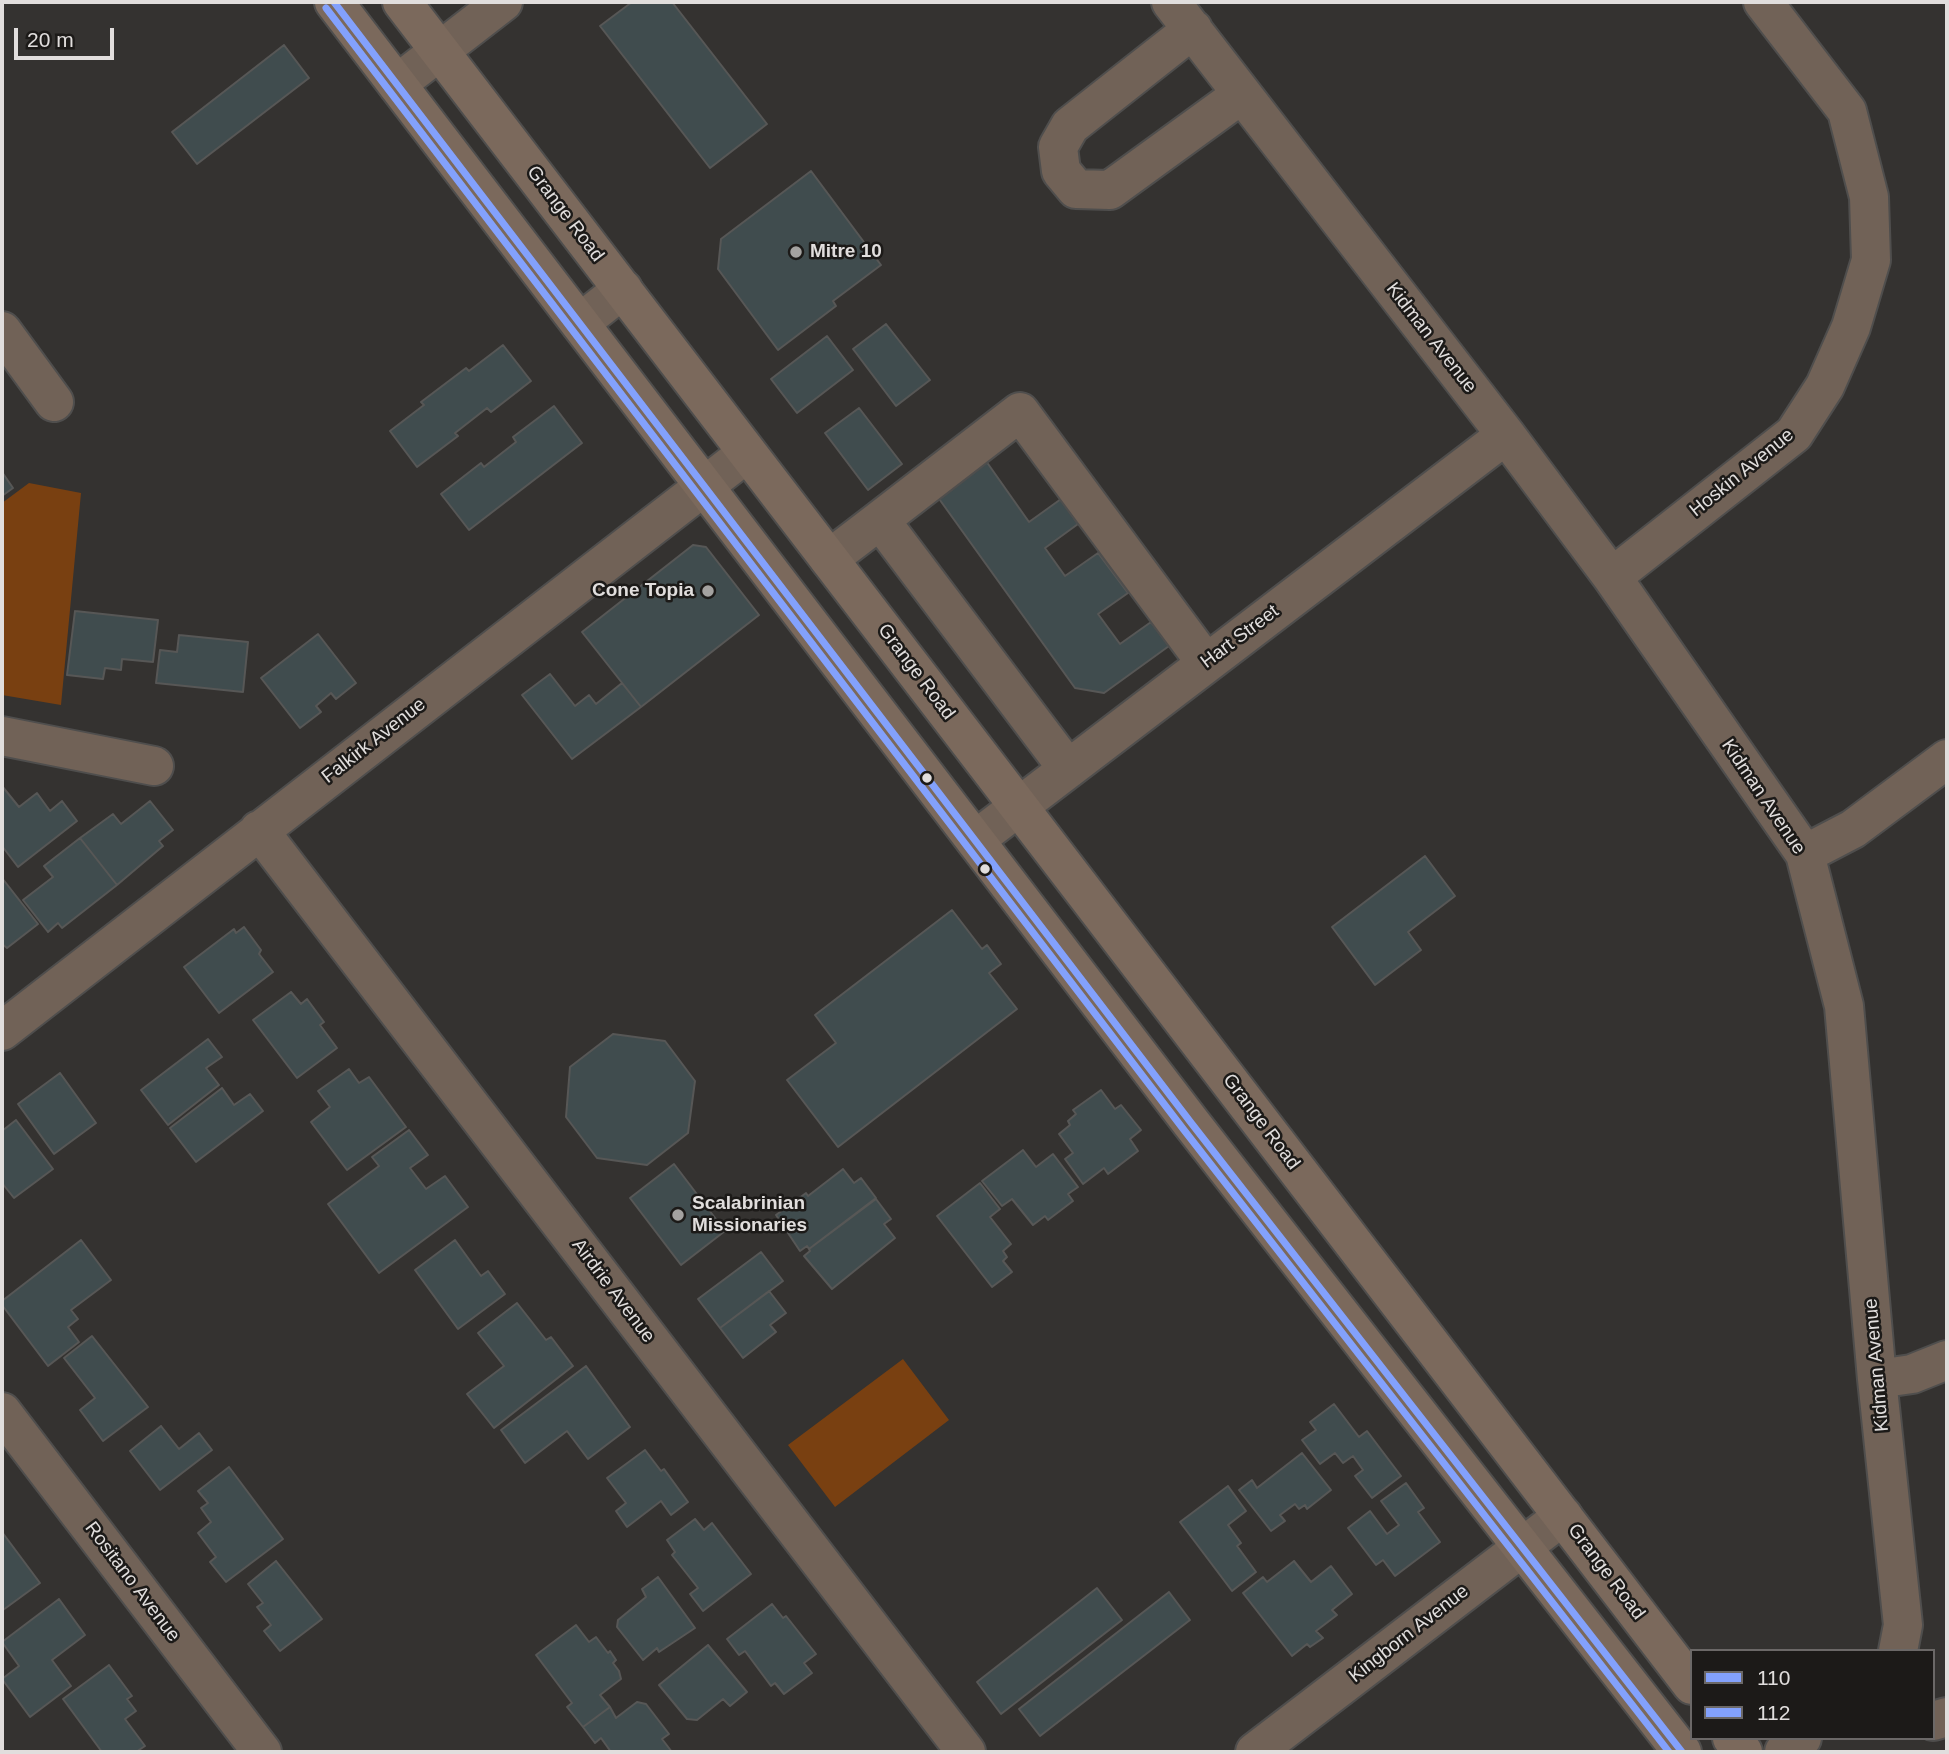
<!DOCTYPE html>
<html>
<head>
<meta charset="utf-8">
<style>
	body { margin:0 }
	#map { position:relative; width:1949px; height:1754px; overflow:hidden; background:#343230; font-family:Helvetica,sans-serif }
	canvas { display:block }
	.frame { position:absolute; inset:0; border:4px solid #e1dedd; pointer-events:none }
	.legend { position:absolute; left:1690px; top:1649px; width:245px; height:91px; box-sizing:border-box; background:#1c1a18; border:2px solid #6b6867; margin:0; padding:9px 12px; list-style:none; font-size:21px; color:#e1dedd }
	.legend li { display:flex; align-items:center; gap:14px; height:35px }
	.legend b { width:35px; border:2px solid #6b6867 }
	.scale { position:absolute; left:14px; top:28px; width:100px; height:32px; box-sizing:border-box; border:4px solid #e1dedd; border-top:0; padding-left:9px; font-size:21px; line-height:24px; white-space:nowrap; color:#e1dedd; -webkit-text-stroke:5px #1c1a18; paint-order:stroke }
</style>
</head>
<body>
<div id="map">
<canvas width="1949" height="1754"></canvas>
<div class="frame"></div>
<ul class="legend">
<li><b style="height:9px;background:#83a1fc"></b>110</li>
<li><b style="height:9px;background:#83a1fc"></b>112</li>
</ul>
<div class="scale">20 m</div>
</div>
<script>
const g = document.querySelector('canvas').getContext('2d');
g.lineJoin = 'round';
function fill(path, color) {
  g.fillStyle = color;
  g.fill(path, 'evenodd');
}
function toPath(rows) {
  const path = new Path2D();
  for (const r of rows) {
    path.moveTo(r[0], r[1]);
    for (let i = 2; i < r.length; i += 2) path.lineTo(r[i], r[i + 1]);
  }
  return path;
}
function strokePath(path, color, width, dash) {
  g.strokeStyle = color;
  g.lineWidth = width;
  g.lineCap = dash ? 'butt' : 'round';
  g.setLineDash(dash || []);
  g.stroke(path);
}
function drawText(font, color, halo, rows, align = 'center') {
  g.font = font + ' Helvetica,sans-serif';
  g.lineWidth = 5;
  g.setLineDash([]);
  g.textBaseline = 'middle';
  g.strokeStyle = halo;
  g.fillStyle = color;
  for (const [text, x, y, turn = 0] of rows) {
    g.save();
    g.translate(x, y);
    g.rotate((+turn || 0) * Math.PI / 180);
    g.textAlign = isNaN(turn) ? turn : align;
    if (halo) g.strokeText(text, 0, 0);
    g.fillText(text, 0, 0);
    g.restore();
  }
}
const green = toPath([
	[29,483,81,493,61,705,2,695,2,503],
	[903,1359,949,1420,835,1507,788,1445]
]);
const building = toPath([
	[632,2,672,2,767,124,710,168,600,26,632,2],
	[284,45,309,78,197,164,172,132,284,45],
	[811,171,881,265,833,301,836,306,778,350,718,269,721,239,811,171],
	[886,324,930,380,896,406,853,349,886,324],
	[827,336,853,370,797,413,771,379,827,336],
	[503,345,531,381,491,412,487,408,455,433,458,436,417,467,390,431,424,405,421,402,466,368,469,371,503,345],
	[554,406,582,443,469,530,441,494,481,463,484,467,516,442,513,437,554,406],
	[859,408,902,464,868,490,825,433,859,408],
	[986,461,1029,522,1061,499,1078,524,1045,548,1065,576,1098,553,1128,593,1098,614,1120,644,1151,622,1169,646,1104,693,1075,688,937,496,986,461],
	[2,472,13,488,2,496,2,472],
	[693,545,706,547,759,615,641,707,582,632,693,545],
	[75,611,158,620,153,662,122,659,121,670,105,668,103,679,67,675,75,611],
	[318,634,356,683,336,699,331,693,316,706,321,712,300,728,261,678,318,634],
	[179,635,248,642,243,692,156,683,160,650,177,652,179,635],
	[550,674,575,706,589,695,596,704,622,683,641,707,572,759,522,695,550,674],
	[2,786,19,807,37,793,50,811,62,801,77,821,18,867,2,846,2,786],
	[150,801,173,830,159,841,163,846,117,885,80,838,113,814,121,824,150,801],
	[80,838,117,885,62,928,58,923,48,932,23,900,53,877,44,866,80,838],
	[1425,856,1455,896,1408,932,1421,950,1375,985,1332,927,1425,856],
	[2,878,38,924,7,948,2,944,2,878],
	[952,910,982,949,987,945,1001,964,989,973,1017,1009,838,1147,787,1080,836,1043,815,1015,952,910],
	[244,927,261,950,259,954,273,972,219,1013,184,967,234,929,236,933,244,927],
	[291,992,301,1004,307,999,324,1022,320,1025,337,1048,297,1078,253,1020,291,992],
	[613,1034,665,1041,695,1081,688,1133,647,1165,597,1158,566,1117,570,1067,613,1034],
	[208,1039,222,1057,206,1068,219,1085,168,1125,141,1090,208,1039],
	[349,1069,359,1083,369,1077,406,1127,347,1170,311,1122,330,1107,318,1091,349,1069],
	[60,1073,96,1123,54,1154,18,1104,60,1073],
	[222,1088,234,1105,250,1094,263,1111,196,1162,170,1128,222,1088],
	[1101,1090,1115,1109,1121,1105,1141,1130,1130,1139,1138,1151,1108,1174,1104,1168,1083,1184,1065,1159,1073,1153,1059,1134,1070,1125,1068,1121,1076,1114,1073,1110,1101,1090],
	[16,1120,53,1169,14,1198,2,1183,2,1131,16,1120],
	[409,1130,428,1155,410,1168,426,1189,445,1176,468,1207,379,1273,328,1204,379,1166,372,1157,409,1130],
	[1023,1150,1036,1167,1053,1154,1078,1187,1068,1194,1073,1201,1048,1220,1045,1216,1033,1225,1012,1199,1002,1206,982,1181,1023,1150],
	[674,1164,725,1231,681,1265,630,1198,674,1164],
	[843,1169,854,1183,861,1178,876,1198,809,1249,807,1246,800,1251,776,1215,806,1193,808,1196,843,1169],
	[980,1183,1000,1209,990,1217,1011,1244,1003,1251,1007,1257,1003,1261,1012,1272,992,1287,937,1216,980,1183],
	[876,1199,891,1219,884,1224,895,1238,832,1289,804,1256,810,1251,809,1249,876,1199],
	[81,1240,111,1280,71,1310,78,1319,68,1327,79,1342,48,1366,2,1305,2,1301,81,1240],
	[455,1240,481,1276,488,1271,505,1294,458,1329,415,1270,455,1240],
	[761,1252,783,1281,720,1328,698,1299,761,1252],
	[769,1291,786,1313,770,1325,776,1332,743,1358,720,1328,769,1291],
	[517,1303,546,1340,551,1337,573,1366,494,1428,467,1394,504,1366,478,1333,517,1303],
	[92,1336,148,1407,103,1441,80,1410,95,1398,64,1358,92,1336],
	[586,1366,630,1427,588,1459,567,1431,525,1463,501,1430,586,1366],
	[1334,1404,1359,1437,1367,1431,1401,1476,1372,1498,1355,1476,1363,1470,1353,1456,1343,1463,1335,1453,1320,1464,1302,1440,1316,1430,1310,1422,1334,1404],
	[161,1426,179,1449,199,1433,212,1450,160,1490,130,1451,161,1426],
	[645,1450,661,1471,664,1469,688,1502,671,1515,661,1501,627,1527,616,1511,626,1503,607,1478,645,1450],
	[1302,1453,1331,1490,1307,1509,1305,1505,1299,1509,1295,1504,1280,1515,1285,1521,1271,1531,1239,1490,1252,1480,1257,1488,1302,1453],
	[229,1467,283,1539,226,1582,210,1562,216,1557,198,1533,211,1522,201,1508,208,1503,198,1491,229,1467],
	[1406,1483,1424,1508,1418,1512,1440,1542,1395,1576,1383,1560,1376,1565,1348,1528,1370,1511,1387,1534,1399,1525,1381,1501,1406,1483],
	[1228,1486,1246,1511,1228,1525,1241,1543,1237,1546,1256,1572,1232,1591,1180,1522,1228,1486],
	[695,1519,704,1530,712,1523,751,1574,703,1611,690,1594,698,1588,672,1555,675,1552,667,1540,695,1519],
	[2,1532,40,1583,3,1610,2,1609,2,1532],
	[276,1561,322,1619,280,1651,264,1631,271,1625,257,1607,263,1603,248,1584,276,1561],
	[1294,1561,1311,1582,1331,1566,1352,1594,1332,1610,1337,1615,1316,1631,1323,1638,1310,1647,1307,1644,1292,1656,1243,1593,1263,1577,1267,1582,1294,1561],
	[658,1577,695,1628,659,1652,657,1648,643,1660,617,1627,618,1620,646,1597,642,1589,658,1577],
	[1097,1588,1122,1620,1001,1714,977,1682,1097,1588],
	[1169,1592,1190,1620,1040,1736,1019,1709,1169,1592],
	[59,1599,85,1635,52,1660,71,1686,30,1717,2,1679,19,1666,2,1642,59,1599],
	[772,1604,783,1618,786,1616,816,1654,804,1663,812,1673,784,1694,775,1683,771,1686,745,1651,739,1655,727,1639,772,1604],
	[576,1625,589,1642,596,1637,608,1653,610,1651,616,1660,613,1663,619,1671,621,1679,600,1695,610,1707,583,1727,567,1707,572,1703,536,1655,576,1625],
	[708,1645,747,1692,730,1706,723,1699,697,1720,687,1719,659,1685,708,1645],
	[109,1665,132,1696,127,1699,136,1711,125,1719,145,1746,136,1752,102,1752,63,1699,109,1665],
	[637,1702,646,1704,669,1734,662,1739,672,1752,611,1752,601,1738,595,1743,583,1727,610,1707,616,1718,637,1702]
]);
const minor = toPath([
	[1171,2,1506,435,1612,577,1805,854,1844,1006,1877,1379,1903,1625,1898,1651],
	[1193,29,1070,126,1058,147,1061,171,1076,189,1110,190,1242,94],
	[397,84,503,2],
	[580,323,623,289],
	[2,331,54,402],
	[880,520,1020,412,1206,663],
	[829,559,880,520,1068,769],
	[1612,577,1794,434,1825,386,1851,327,1871,260,1869,197,1847,111,1763,2],
	[2,736,154,766],
	[259,830,966,1752],
	[975,840,1506,435],
	[1805,854,1853,829,1947,759],
	[2,1031,747,453],
	[1877,1379,1912,1374,1947,1360],
	[2,1412,262,1752],
	[1933,1721,1947,1717],
	[1255,1752,1563,1516],
	[1784,1752,1802,1738]
]);
const major = toPath([
	[334,2,1192,1124,1682,1752],
	[402,2,1692,1685],
	[1732,1738,1743,1752]
]);
const bus1 = toPath([
	[334,2,1192,1124,1682,1752]
]);
const bus2 = toPath([
	[326,8,1184,1130,1669,1752]
]);
const markers = [
	[796,252,7,"#a4a2a0"],
	[708,591,7,"#a4a2a0"],
	[927,778,6,"#e1dedd"],
	[985,869,6,"#e1dedd"],
	[678,1215,7,"#a4a2a0"]
];
const streetNames = [
	["Grange Road",565,214,53],
	["Kidman Avenue",1431,338,52],
	["Hoskin Avenue",1742,473,-39],
	["Hart Street",1240,637,-37],
	["Grange Road",916,672,53],
	["Falkirk Avenue",374,741,-38],
	["Kidman Avenue",1763,797,56],
	["Grange Road",1261,1122,53],
	["Airdrie Avenue",613,1291,53],
	["Kidman Avenue",1877,1365,-95],
	["Grange Road",1606,1572,53],
	["Rositano Avenue",132,1582,53],
	["Kingborn Avenue",1409,1634,-38]
];
const poiNames = [
	["Mitre 10",810,252],
	["Cone Topia",694,591,"right"],
	["Scalabrinian",692,1204],
	["Missionaries",692,1226]
];
fill(green, '#794011');
fill(building, '#404c4e');
strokePath(building, '#575756', 2);
strokePath(minor, '#4f4e4d', 42);
strokePath(major, '#4f4e4d', 42);
strokePath(minor, '#716257', 38);
strokePath(major, '#7b695c', 38);
strokePath(bus1, '#83a1fc', 7);
strokePath(bus2, '#83a1fc', 7);
for (const [x, y, r, color] of markers) {
  const dot = new Path2D();
  dot.arc(x, y, r, 0, 2 * Math.PI);
  g.fillStyle = color;
  g.fill(dot);
  strokePath(dot, '#1c1a18', 2.5);
}
drawText('19px', '#e1dedd', '#1c1a18', streetNames);
drawText('bold 19px', '#e1dedd', '#1c1a18', poiNames, 'left');
</script>
</body>
</html>
